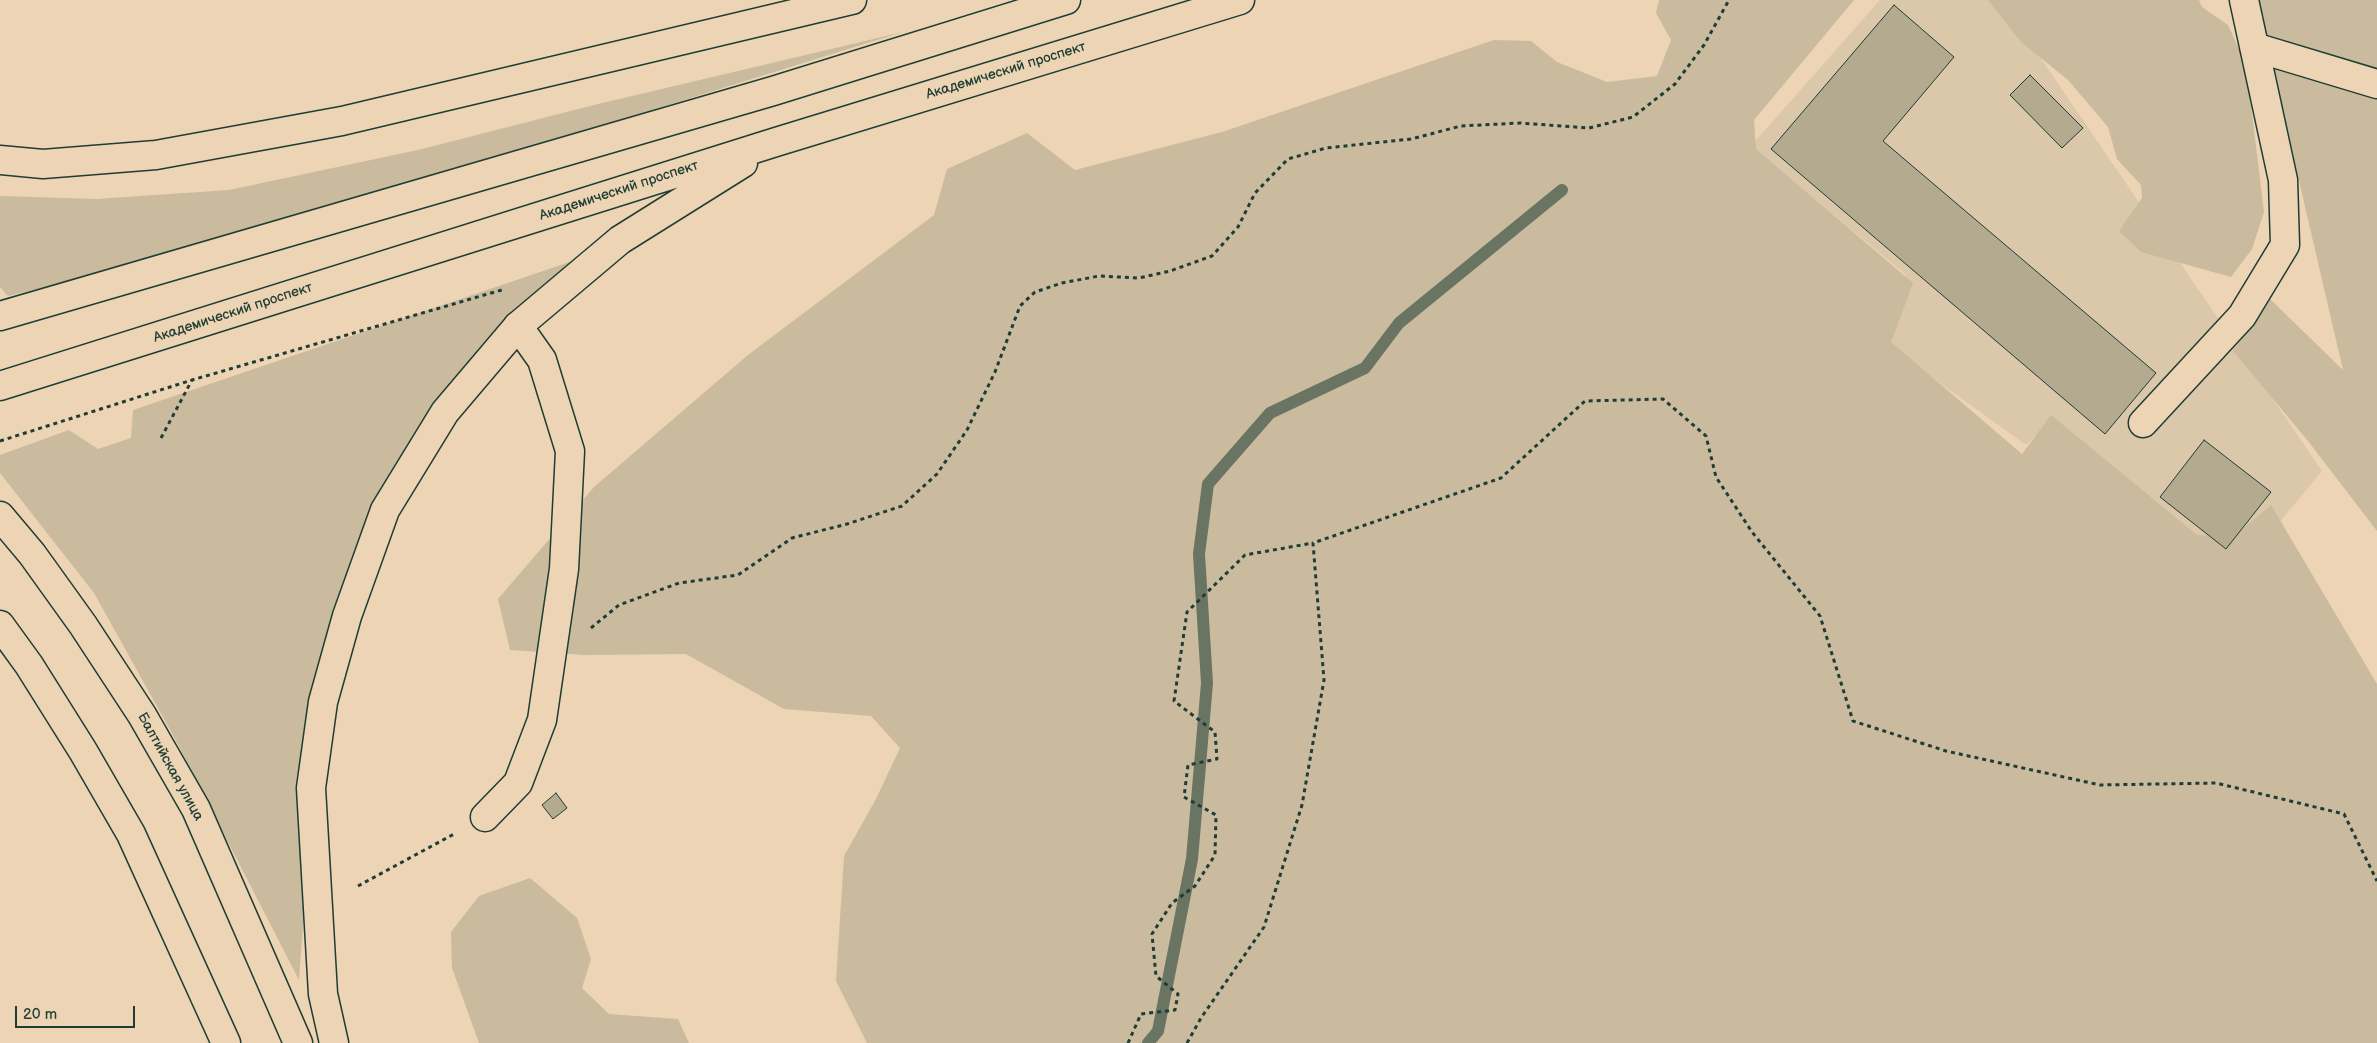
<!DOCTYPE html>
<html>
<head>
<meta charset="utf-8">
<style>
	body { margin:0 }
	#map { position:relative; width:2377px; height:1043px; overflow:hidden; background:#ecd4b4; font-family:"Balsamiq Sans",sans-serif }
	canvas { display:block }
	.scale { position:absolute; left:15px; top:1006px; width:120px; height:22px; box-sizing:border-box; border:2px solid #1f3d34; border-top:0; padding-left:6px; font-size:15px; line-height:18px; white-space:nowrap; color:#1f3d34; -webkit-text-stroke:4px #ecd4b4; paint-order:stroke }
</style>
</head>
<body>
<div id="map">
<canvas width="2377" height="1043"></canvas>
<div class="scale">20 m</div>
</div>
<script>
const g = document.querySelector('canvas').getContext('2d');
g.lineJoin = 'round';
function fill(path, color) {
  g.fillStyle = color;
  g.fill(path, 'evenodd');
}
function toPath(rows) {
  const path = new Path2D();
  for (const r of rows) {
    path.moveTo(r[0], r[1]);
    for (let i = 2; i < r.length; i += 2) path.lineTo(r[i], r[i + 1]);
  }
  return path;
}
function strokePath(path, color, width, dash) {
  g.strokeStyle = color;
  g.lineWidth = width;
  g.lineCap = dash ? 'butt' : 'round';
  g.setLineDash(dash || []);
  g.stroke(path);
}
function drawText(font, color, halo, rows, align = 'center') {
  g.font = font + ' "Balsamiq Sans",sans-serif';
  g.lineWidth = 4;
  g.setLineDash([]);
  g.textBaseline = 'middle';
  g.strokeStyle = halo;
  g.fillStyle = color;
  for (const [text, x, y, turn = 0] of rows) {
    g.save();
    g.translate(x, y);
    g.rotate((+turn || 0) * Math.PI / 180);
    g.textAlign = isNaN(turn) ? turn : align;
    if (halo) g.strokeText(text, 0, 0);
    g.fillText(text, 0, 0);
    g.restore();
  }
}
const built = toPath([
	[1880,0,2001,0,2322,471,2237,573,2044,427,2026,445,1872,334,1906,275,1751,146]
]);
const green = toPath([
	[1659,0,1854,0,1754,120,1756,149,1913,283,1891,342,2022,454,2051,415,2197,535,2233,537,2271,505,2377,684,2377,1043,867,1043,836,981,844,856,876,799,900,748,871,716,784,709,686,654,585,655,510,650,498,599,594,487,748,355,934,215,947,169,1027,133,1075,170,1222,132,1494,40,1531,41,1557,62,1607,82,1657,76,1671,40,1656,13],
	[1988,0,2199,0,2202,7,2228,25,2246,64,2264,212,2252,249,2231,277,2141,252,2119,231,2142,198,2141,185,2117,159,2108,127,2068,80,2021,42],
	[2257,0,2377,0,2377,531,2308,441,2233,351,2269,298,2343,370],
	[903,32,218,245,8,296,0,287,0,196,96,199,229,190,418,150,594,105],
	[605,250,450,409,372,545,313,788,299,980,174,737,94,593,0,473,0,455,69,430,98,449,131,438,133,410],
	[530,878,577,918,591,959,582,988,609,1014,678,1019,689,1043,479,1043,452,968,451,932,479,896]
]);
const stream = toPath([
	[1148,1043,1158,1031,1192,859,1207,683,1199,554,1208,484,1270,413,1365,368,1399,323,1562,190]
]);
const building = toPath([
	[1894,5,1954,57,1883,141,2156,373,2105,434,1771,149,1894,5],
	[2030,75,2083,128,2062,148,2010,95,2030,75],
	[2204,440,2271,492,2226,549,2160,497,2204,440],
	[556,793,567,808,553,819,542,805,556,793]
]);
const path = toPath([
	[161,438,192,380],
	[0,441,192,380,505,289],
	[591,628,619,605,679,583,738,575,792,538,847,524,902,506,937,474,967,430,995,372,1020,306,1035,292,1062,283,1099,276,1139,278,1170,271,1212,256,1238,227,1255,193,1288,159,1326,148,1411,139,1461,126,1520,123,1589,128,1633,117,1675,84,1704,45,1729,0],
	[358,886,454,834],
	[1128,1043,1141,1014,1175,1010,1178,994,1156,976,1152,934,1172,903,1195,886,1215,855,1216,815,1184,797,1188,765,1217,759,1215,732,1174,701,1187,612,1245,555,1313,543],
	[1187,1043,1201,1018,1264,927,1302,805,1324,680,1313,543,1501,478,1585,401,1663,399,1706,436,1716,477,1752,532,1820,616,1853,721,1946,751,2100,785,2216,783,2344,814,2377,881]
]);
const minor = toPath([
	[2254,47,2377,84],
	[2143,423,2242,316,2285,245,2283,180,2244,0],
	[485,817,518,783,542,720,564,569,570,451,542,360,518,326]
]);
const major = toPath([
	[0,160,43,164,156,155,342,121,852,0],
	[0,316,773,91,1066,0],
	[0,386,776,142,1240,0],
	[0,516,32,554,83,625,142,715,196,809,298,1043],
	[0,625,29,665,83,751,131,834,226,1043],
	[334,1043,323,994,311,788,323,702,347,616,385,510,445,412,518,326,620,240,743,163]
]);
const streetNames = [
	["Академический проспект",1006,71,-17],
	["Академический проспект",619,191,-18],
	["Академический проспект",233,313,-18],
	["Балтийская улица",170,767,61]
];
fill(built, '#dbc7a9');
fill(green, '#cabb9f');
strokePath(stream, '#697463', 12);
fill(building, '#b3aa90');
strokePath(building, '#1f3d34', 1);
strokePath(minor, '#1f3d34', 31);
strokePath(major, '#1f3d34', 31);
strokePath(path, '#1f3d34', 3, [4, 4]);
strokePath(minor, '#ecd4b4', 28);
strokePath(major, '#ecd4b4', 28);
drawText('14px', '#1f3d34', '#ecd4b4', streetNames);
</script>
</body>
</html>
